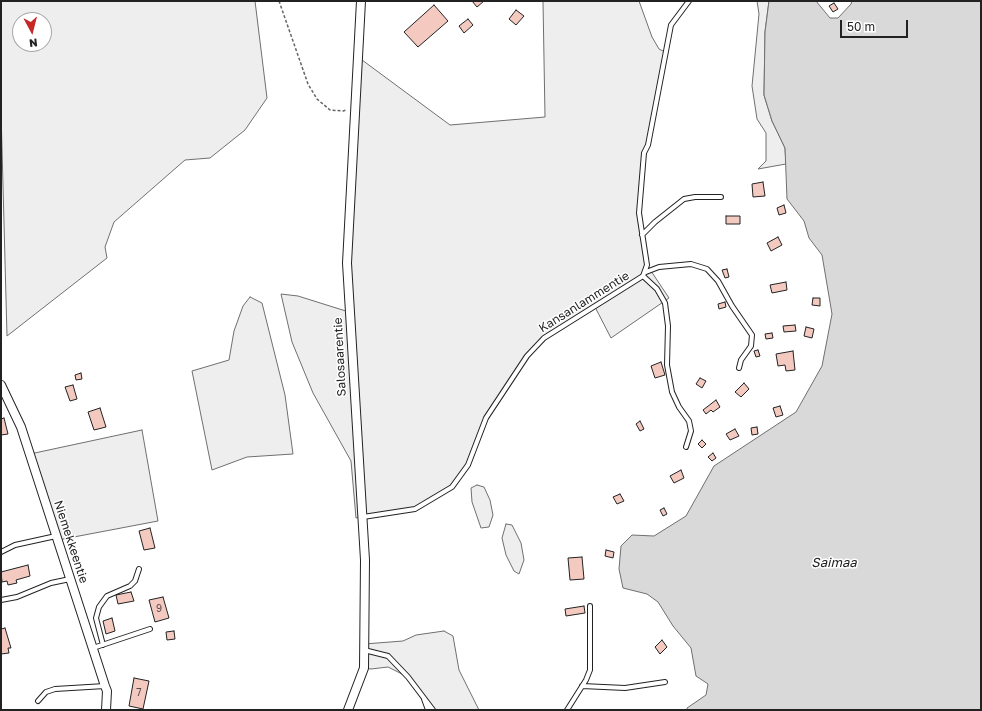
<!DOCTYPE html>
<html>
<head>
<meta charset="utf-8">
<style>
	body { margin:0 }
	#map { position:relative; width:982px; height:711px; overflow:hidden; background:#fff; font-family:"Golos Text",sans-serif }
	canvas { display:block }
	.frame { position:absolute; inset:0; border:2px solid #222; pointer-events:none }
	.north { position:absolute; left:12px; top:12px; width:40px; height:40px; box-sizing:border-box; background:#fff; border:1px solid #a7a7a7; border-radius:50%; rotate:173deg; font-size:11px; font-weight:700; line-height:16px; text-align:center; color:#222 }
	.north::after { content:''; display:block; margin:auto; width:14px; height:18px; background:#c62828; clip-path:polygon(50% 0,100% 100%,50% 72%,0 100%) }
	.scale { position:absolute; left:840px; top:20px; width:68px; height:18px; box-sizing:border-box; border:2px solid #222; border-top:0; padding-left:5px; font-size:12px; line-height:14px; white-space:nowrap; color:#222; -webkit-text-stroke:3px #fff; paint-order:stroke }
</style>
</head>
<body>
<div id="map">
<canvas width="982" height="711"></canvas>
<div class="frame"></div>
<div class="north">N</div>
<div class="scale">50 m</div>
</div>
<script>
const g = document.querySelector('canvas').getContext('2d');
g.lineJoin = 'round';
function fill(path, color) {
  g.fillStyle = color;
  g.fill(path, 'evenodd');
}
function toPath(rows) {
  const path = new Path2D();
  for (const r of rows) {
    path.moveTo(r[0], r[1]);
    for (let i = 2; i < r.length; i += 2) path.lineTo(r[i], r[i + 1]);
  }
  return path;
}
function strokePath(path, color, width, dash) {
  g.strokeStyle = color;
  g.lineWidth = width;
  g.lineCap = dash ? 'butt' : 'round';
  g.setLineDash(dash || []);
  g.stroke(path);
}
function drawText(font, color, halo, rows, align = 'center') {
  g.font = font + ' "Golos Text",sans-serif';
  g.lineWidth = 3;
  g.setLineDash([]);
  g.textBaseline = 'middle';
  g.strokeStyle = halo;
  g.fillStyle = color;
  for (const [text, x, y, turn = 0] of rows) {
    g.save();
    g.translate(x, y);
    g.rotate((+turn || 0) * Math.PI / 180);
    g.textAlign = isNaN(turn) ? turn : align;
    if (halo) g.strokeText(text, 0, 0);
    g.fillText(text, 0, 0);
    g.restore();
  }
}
const green = toPath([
	[1,1,255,1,267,98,245,130,210,158,185,160,114,222,105,247,107,258,7,336,1,111,1,1],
	[20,20,44,20,44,44,20,44,20,20],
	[543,1,639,1,652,37,659,49,665,52,648,145,644,153,639,213,647,265,669,298,611,338,595,307,544,338,527,356,486,418,468,465,452,487,415,509,356,518,351,461,313,393,292,342,281,294,298,296,349,312,347,263,358,57,450,125,545,117,543,1],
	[757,1,769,1,765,32,764,95,772,121,785,148,786,164,758,169,766,161,766,133,757,119,752,86,759,14,757,1],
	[250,297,262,303,285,395,293,454,247,457,212,470,192,371,229,360,234,331,243,306,250,297],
	[142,430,158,521,58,540,30,454,142,430],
	[477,485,484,487,490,500,493,515,489,527,481,528,472,502,471,488,477,485],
	[506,524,512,525,521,543,524,560,519,574,514,571,506,555,502,538,506,524],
	[444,631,453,636,459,670,479,710,428,710,423,694,408,677,388,667,371,669,364,668,364,644,403,641,416,635,444,631]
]);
const water = toPath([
	[769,1,816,1,830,18,838,18,851,4,852,1,981,1,981,710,687,710,687,708,706,695,708,684,696,676,691,648,673,626,658,602,647,594,623,588,619,569,621,546,632,535,654,536,686,516,714,466,796,412,822,366,832,314,822,255,809,238,804,221,787,199,785,148,772,121,764,95,765,32,769,1]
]);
const building = toPath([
	[472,1,484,1,477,7,472,1],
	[834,3,838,9,833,12,829,6,834,3],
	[434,5,448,21,418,47,404,32,434,5],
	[516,10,524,16,516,25,509,19,516,10],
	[468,19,473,25,464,33,459,26,468,19],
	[763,182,765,196,753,197,752,184,763,182],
	[784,205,786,213,779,215,777,208,784,205],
	[726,216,740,216,740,224,726,224,726,216],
	[778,237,782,245,771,251,767,243,778,237],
	[727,269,729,277,725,278,722,270,727,269],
	[786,282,787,290,772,293,770,285,786,282],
	[813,298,820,298,820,306,812,305,813,298],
	[725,302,726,307,719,309,718,304,725,302],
	[795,325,796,331,784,332,783,326,795,325],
	[806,327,814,329,812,338,804,336,806,327],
	[772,333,773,338,766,339,765,334,772,333],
	[758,350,760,356,756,357,754,351,758,350],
	[793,351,795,370,786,371,785,365,778,366,776,354,793,351],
	[661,362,665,375,655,378,651,366,661,362],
	[81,373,82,379,76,380,75,375,81,373],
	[700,378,706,381,702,388,696,384,700,378],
	[744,383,749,389,741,397,735,392,744,383],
	[73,385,77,399,70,401,65,387,73,385],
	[716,400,720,407,713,412,711,410,706,414,703,410,716,400],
	[780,406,783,415,776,417,773,408,780,406],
	[100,408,106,427,94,430,88,412,100,408],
	[4,418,8,434,1,435,1,419,4,418],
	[640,421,644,429,640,431,636,424,640,421],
	[757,427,758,434,752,435,751,428,757,427],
	[735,429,739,436,730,440,726,434,735,429],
	[702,440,706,444,702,448,698,444,702,440],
	[713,453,716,458,712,461,708,457,713,453],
	[681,470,684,478,674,483,670,476,681,470],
	[620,494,624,501,617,504,613,497,620,494],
	[664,508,667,514,663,516,660,510,664,508],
	[150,528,155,548,144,550,139,531,150,528],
	[606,550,614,552,613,558,605,556,606,550],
	[582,557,584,579,570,580,568,558,582,557],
	[28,565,30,576,16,580,17,583,8,585,7,581,2,582,1,572,28,565],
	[131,592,134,601,118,604,116,595,131,592],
	[163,597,169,618,155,622,149,600,163,597],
	[584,606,585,613,566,616,565,609,584,606],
	[112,618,115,631,106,634,103,621,112,618],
	[5,628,11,648,8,648,9,653,1,654,1,629,5,628],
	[174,631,175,639,167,640,166,632,174,631],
	[662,640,667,647,660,654,655,647,662,640],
	[134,678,149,681,143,709,129,706,134,678]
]);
const path = toPath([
	[279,1,308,84,317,99,330,110,343,111,346,110]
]);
const service = toPath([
	[642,235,655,222,684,199,695,197,721,197],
	[646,272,659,267,691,264,707,269,718,281,732,306,752,335,751,346,741,360,739,368],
	[643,276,657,289,665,303,668,326,667,365,672,392,679,407,689,421,691,431,686,447],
	[363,517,415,509,452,487,468,465,486,418,527,356,544,338,643,276,647,265,639,213,644,153,648,145,671,25,689,1],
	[1,552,15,545,56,536],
	[1,600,17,597,51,583,70,579],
	[103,645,96,618,99,607,107,596,130,586,135,581,139,569],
	[93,648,150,629],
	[364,650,388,656,408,677,433,710],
	[582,686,625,688,665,682],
	[424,699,428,710],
	[38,701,46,692,55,689,105,686],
	[567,710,586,680,590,670,590,606]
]);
const minor = toPath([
	[1,385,21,427,105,686,107,691,106,710],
	[348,710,364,668,365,560,347,263,361,1]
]);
const numberNames = [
	["9",159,609],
	["7",139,693]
];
const streetNames = [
	["Kansanlammentie",584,302,-32],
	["Salosaarentie",340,357,-93],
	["Niemekkeentie",71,542,72]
];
const waterNames = [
	["Saimaa",834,563]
];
fill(green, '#eee');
strokePath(green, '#6f6f6f', 1);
fill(water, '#d9d9d9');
strokePath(water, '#6f6f6f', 1);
fill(building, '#f3c9c0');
strokePath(building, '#222', 1);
strokePath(service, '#222', 6);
strokePath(minor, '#222', 10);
strokePath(path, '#646464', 1.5, [3, 2]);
strokePath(service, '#fff', 4);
strokePath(minor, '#fff', 8);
drawText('10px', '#564c4a', null, numberNames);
drawText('12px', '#222', '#fff', streetNames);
drawText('italic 13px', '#222', '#fff', waterNames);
</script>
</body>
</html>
